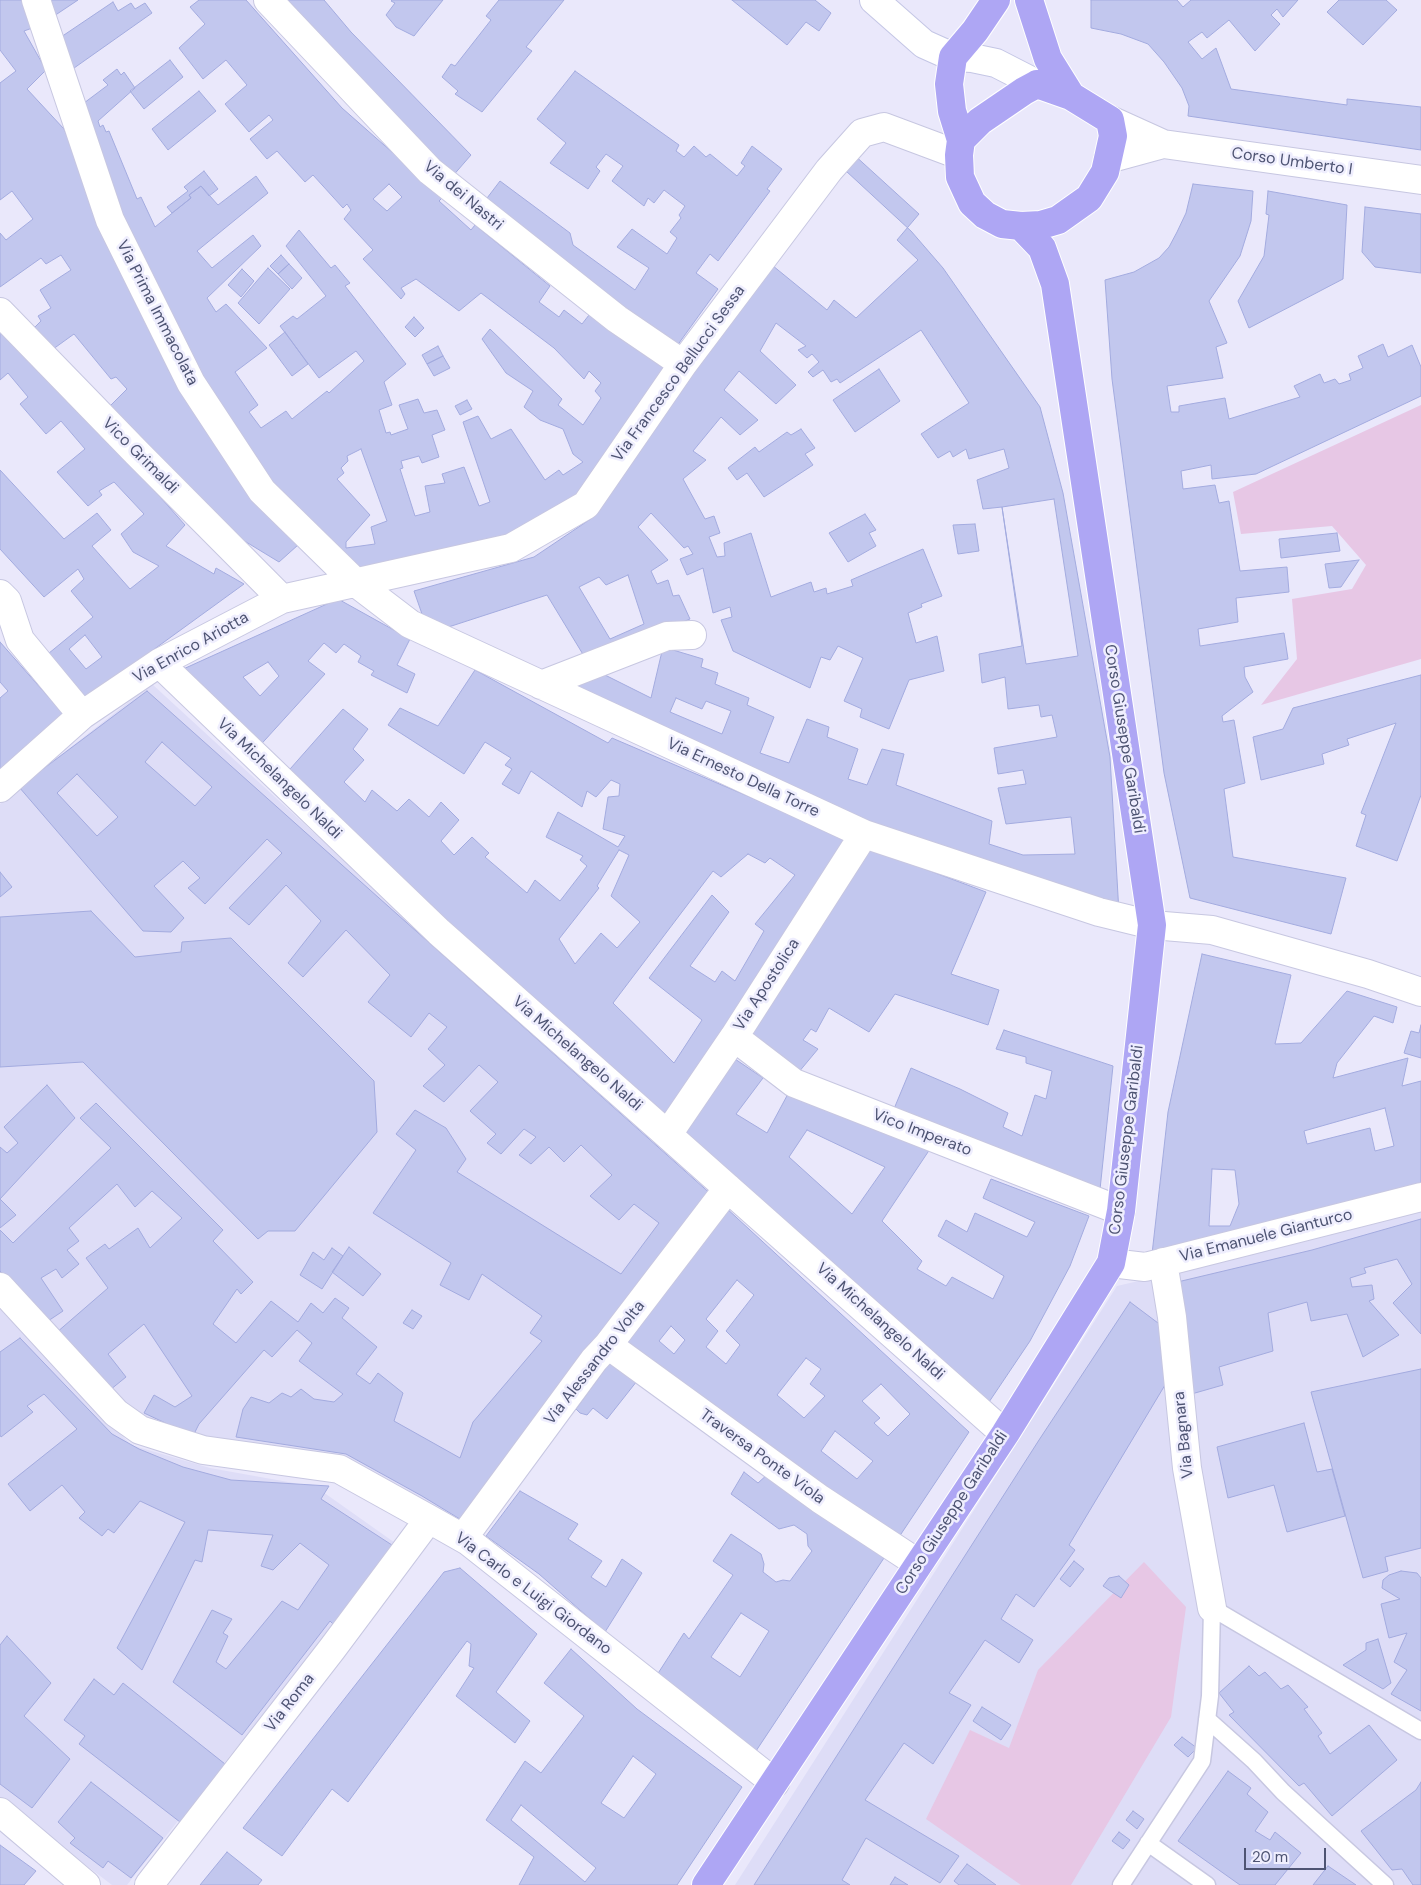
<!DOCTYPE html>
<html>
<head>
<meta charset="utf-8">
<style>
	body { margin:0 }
	#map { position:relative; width:1421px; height:1885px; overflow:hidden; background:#eae8fb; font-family:"DM Sans",sans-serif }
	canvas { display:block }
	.scale { position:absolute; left:1244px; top:1848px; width:82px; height:22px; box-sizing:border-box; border:2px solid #4e5473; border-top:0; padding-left:6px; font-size:15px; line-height:18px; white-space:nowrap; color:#4e5473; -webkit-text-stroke:4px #efeefe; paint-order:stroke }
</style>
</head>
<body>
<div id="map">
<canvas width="1421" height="1885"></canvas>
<div class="scale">20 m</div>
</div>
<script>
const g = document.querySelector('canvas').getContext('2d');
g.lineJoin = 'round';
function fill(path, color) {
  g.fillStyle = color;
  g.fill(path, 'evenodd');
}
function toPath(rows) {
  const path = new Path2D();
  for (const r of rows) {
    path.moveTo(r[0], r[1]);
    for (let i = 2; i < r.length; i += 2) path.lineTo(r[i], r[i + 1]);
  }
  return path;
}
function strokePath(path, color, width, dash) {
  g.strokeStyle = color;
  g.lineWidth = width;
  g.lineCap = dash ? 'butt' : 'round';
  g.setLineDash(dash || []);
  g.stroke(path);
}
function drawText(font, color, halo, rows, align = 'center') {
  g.font = font + ' "DM Sans",sans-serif';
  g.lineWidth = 5;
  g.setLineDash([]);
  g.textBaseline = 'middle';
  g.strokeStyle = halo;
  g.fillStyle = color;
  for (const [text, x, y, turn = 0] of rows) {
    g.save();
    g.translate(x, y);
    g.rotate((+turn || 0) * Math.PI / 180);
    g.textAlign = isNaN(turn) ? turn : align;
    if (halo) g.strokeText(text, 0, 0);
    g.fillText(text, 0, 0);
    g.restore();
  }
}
const residential = toPath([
	[152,684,708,1195,461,1525,370,1475,181,1435,135,1420,72,1359,0,1273,0,804,18,788],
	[1421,1206,1421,1885,735,1885,1117,1286,1190,1269],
	[0,1309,131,1445,210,1468,316,1487,398,1545,127,1885,112,1885,0,1800]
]);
const green = toPath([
	[1421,405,1421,659,1261,705,1297,659,1292,599,1352,589,1366,565,1332,526,1241,534,1233,492],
	[1144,1562,1186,1607,1171,1717,1071,1885,1021,1885,926,1819,970,1730,1009,1748,1038,1670]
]);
const building = toPath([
	[0,0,23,0,35,27,24,31,46,70,27,89,64,129,104,222,137,292,131,294,164,345,171,368,168,369,223,452,298,545,279,562,187,506,105,411,127,389,116,377,111,379,74,334,49,352,32,330,41,321,38,316,51,308,40,290,71,270,61,255,46,264,41,258,0,287,0,233,6,240,33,219,12,191,0,200,0,83,16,71,0,50,0,0],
	[43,0,78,0,51,18,43,0],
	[199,0,246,0,342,108,443,197,439,201,471,230,475,225,550,286,539,302,559,317,564,310,582,324,589,315,625,339,673,369,577,503,504,541,345,571,274,494,161,310,76,109,108,85,103,80,117,69,121,75,124,72,135,88,98,121,100,127,103,125,106,132,109,131,137,199,141,197,155,227,191,198,189,195,201,186,218,205,256,176,268,193,197,251,212,268,253,235,261,246,207,298,216,312,226,304,267,348,235,372,258,405,249,412,261,428,286,411,292,419,327,391,329,393,364,361,356,351,319,378,280,326,293,316,297,319,326,296,286,246,299,230,331,268,335,265,344,276,350,283,345,286,406,364,384,382,392,405,379,410,386,433,390,432,391,435,408,429,399,405,418,399,424,413,437,410,445,430,432,435,439,457,422,463,419,456,401,461,403,468,400,469,415,516,430,512,425,486,445,483,442,474,464,467,479,506,490,502,463,422,478,416,491,439,511,429,545,480,559,470,563,475,583,462,573,454,563,429,540,420,524,407,533,391,506,373,482,339,490,329,562,399,558,405,583,425,601,398,595,391,601,383,589,371,584,379,554,348,481,293,459,311,416,279,401,288,405,294,401,299,363,259,373,250,344,219,351,210,347,204,343,208,313,175,305,182,277,151,267,159,250,139,273,120,269,115,249,132,225,104,247,85,226,60,203,79,179,48,205,24,190,7,199,0],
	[389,184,402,197,387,211,373,199,389,184],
	[361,449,387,521,371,527,375,544,346,548,346,542,370,515,337,479,344,473,341,468,348,461,347,456,361,449],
	[283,0,324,0,351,32,471,155,451,178,283,0],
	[392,0,443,0,414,36,396,27,386,15,395,3,391,1,392,0],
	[499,0,564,0,526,47,532,51,482,112,455,94,458,91,442,77,451,64,455,66,491,20,486,16,499,0],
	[732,0,815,0,831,13,819,31,806,22,787,45,732,0],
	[1091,0,1177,0,1183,7,1191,0,1298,0,1283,17,1277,9,1271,15,1280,24,1255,51,1229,20,1207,38,1202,32,1188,42,1202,59,1216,48,1231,89,1347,105,1347,99,1421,107,1421,150,1188,116,1189,106,1182,88,1164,62,1148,44,1121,34,1091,28,1091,0],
	[1339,0,1386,0,1397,10,1363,45,1327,12,1339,0],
	[113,2,118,11,131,3,135,9,145,3,152,13,67,73,61,37,113,2],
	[170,60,183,77,144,109,130,91,170,60],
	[575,71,679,145,676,151,684,157,694,146,706,157,710,154,737,176,745,166,741,163,752,146,782,169,767,189,770,191,718,261,710,254,696,273,718,289,674,350,481,206,500,181,570,233,573,245,635,290,649,268,617,247,632,229,667,254,677,238,670,232,681,218,679,215,685,206,664,190,654,203,648,198,644,206,612,181,623,166,606,154,596,167,600,171,588,189,550,163,566,143,537,119,575,71],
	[199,91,216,111,168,150,152,129,199,91],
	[852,153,919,214,897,240,918,260,856,318,834,300,827,310,767,261,852,153],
	[204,171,218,189,209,196,201,186,189,195,191,198,172,213,167,207,188,191,184,187,204,171],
	[846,171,911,231,943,268,1040,407,1063,493,1110,757,1119,913,884,830,564,687,597,671,651,698,663,647,703,659,701,667,718,673,715,684,749,698,747,705,774,717,760,753,789,763,807,719,829,727,827,737,858,749,848,779,867,785,882,749,904,754,896,785,992,821,989,844,1023,855,1075,854,1071,817,1006,824,998,788,1026,784,1023,770,998,774,994,748,1057,737,1052,715,1041,717,1039,705,1008,709,1005,677,982,683,979,654,1022,646,1002,507,983,509,977,480,1009,468,1004,449,969,459,966,449,953,457,950,451,938,458,921,434,969,403,921,330,840,383,837,379,831,382,823,370,813,377,808,372,819,362,812,354,807,358,798,350,806,346,776,323,760,351,796,385,776,404,739,371,724,390,758,420,740,435,721,417,693,451,706,460,683,479,705,519,714,516,720,533,709,537,717,557,725,556,724,543,751,533,771,597,811,582,814,592,826,588,827,594,853,586,851,580,923,549,942,596,921,604,922,607,908,613,916,643,937,636,944,671,909,680,889,729,860,717,862,709,844,701,863,658,838,646,830,660,821,657,810,688,733,651,721,620,732,617,730,607,713,613,703,568,687,575,680,559,693,554,688,546,684,548,651,513,638,527,668,560,651,571,657,584,668,580,673,596,679,595,690,619,587,661,547,595,433,632,412,616,422,614,414,591,534,557,592,518,692,363,758,276,846,171],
	[628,575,644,624,610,639,579,587,599,577,606,585,628,575],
	[676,698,702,709,706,701,731,711,722,734,670,712,676,698],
	[1193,184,1253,191,1251,221,1240,256,1209,301,1227,343,1216,347,1223,378,1167,386,1171,412,1179,412,1179,406,1225,398,1229,419,1300,397,1294,386,1320,374,1324,383,1335,379,1339,384,1351,380,1349,374,1363,368,1358,356,1383,344,1388,357,1412,345,1421,367,1421,396,1256,474,1212,479,1211,465,1181,471,1183,489,1215,485,1219,503,1229,501,1240,571,1287,567,1289,592,1236,598,1238,622,1198,629,1200,646,1284,633,1288,659,1244,667,1245,677,1253,692,1222,716,1223,722,1234,720,1245,783,1224,789,1233,857,1346,878,1331,934,1190,898,1164,773,1112,379,1105,280,1134,272,1159,258,1169,247,1177,232,1186,213,1193,184],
	[1268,191,1347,205,1343,279,1249,328,1238,301,1264,256,1269,215,1266,214,1268,191],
	[1365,207,1421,214,1421,273,1375,267,1362,252,1365,207],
	[281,255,289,264,278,274,270,266,281,255],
	[289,264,302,278,292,289,278,274,289,264],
	[268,268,290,289,259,324,238,303,268,268],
	[242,269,254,281,241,297,228,285,242,269],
	[414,317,424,328,415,337,405,327,414,317],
	[0,322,65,390,185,525,166,546,214,574,216,568,244,584,80,703,43,658,93,617,71,591,84,579,78,569,44,597,0,549,0,470,64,539,97,513,111,530,92,546,130,589,159,566,133,552,121,534,144,514,114,482,99,491,102,495,88,506,57,472,85,449,61,421,46,434,20,404,28,397,8,373,0,380,0,322],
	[85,635,102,657,86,669,69,649,85,635],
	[285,332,308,364,292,376,269,345,285,332],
	[438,346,443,356,427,364,422,355,438,346],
	[443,356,450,368,434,376,427,364,443,356],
	[879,369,900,401,855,432,833,400,879,369],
	[467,400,472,409,460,415,455,406,467,400],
	[801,429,815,448,805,454,813,465,764,497,747,473,737,480,728,468,755,447,759,452,787,432,791,435,801,429],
	[1054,499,1078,656,1026,664,1002,507,1054,499],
	[865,514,876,530,869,533,876,546,848,562,829,533,865,514],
	[975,524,979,551,958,554,953,525,975,524],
	[1337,533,1340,551,1281,558,1279,539,1337,533],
	[1359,560,1341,587,1329,588,1325,564,1359,560],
	[338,599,410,639,397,665,415,674,407,693,371,675,374,671,358,662,361,656,344,644,336,653,324,643,308,661,325,674,255,751,170,675,338,599],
	[268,662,279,676,260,696,243,677,268,662],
	[0,642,66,717,0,773,0,698,8,691,0,682,0,642],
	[475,670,608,743,612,738,848,839,669,1118,283,777,343,709,368,729,353,749,364,760,344,782,365,802,372,790,397,811,409,799,429,817,441,802,459,820,441,841,454,855,472,837,489,853,485,857,527,893,535,880,560,901,587,866,580,860,583,856,546,837,558,812,618,847,625,836,603,829,608,797,619,796,620,784,611,780,596,797,587,791,582,807,531,771,519,794,502,784,512,769,505,765,511,758,485,742,464,774,388,725,400,708,438,726,475,670],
	[619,850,629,855,611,896,640,922,617,948,601,933,575,964,559,939,599,888,597,886,619,850],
	[748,854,765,863,770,858,795,875,755,924,764,931,735,981,722,971,715,982,690,966,729,912,712,895,649,978,702,1020,674,1063,613,1003,713,871,721,877,748,854],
	[1421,675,1421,795,1397,861,1356,846,1366,815,1361,813,1396,723,1347,739,1349,745,1322,754,1324,764,1261,780,1253,737,1283,729,1293,708,1421,675],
	[147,691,713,1196,468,1524,422,1496,346,1454,236,1437,243,1409,251,1397,269,1403,282,1393,291,1397,301,1389,314,1399,334,1402,343,1394,299,1361,312,1343,297,1330,272,1357,264,1350,199,1424,193,1436,144,1413,154,1395,175,1407,192,1396,144,1324,108,1354,126,1377,110,1390,56,1333,108,1288,86,1258,105,1244,109,1249,138,1228,150,1248,182,1218,152,1191,135,1207,117,1184,69,1228,79,1241,67,1250,79,1264,62,1278,56,1269,41,1278,63,1311,45,1323,0,1271,0,1230,13,1243,111,1148,80,1118,96,1103,223,1230,213,1241,253,1282,241,1294,237,1289,213,1324,236,1343,271,1301,298,1322,311,1303,323,1313,335,1298,349,1308,342,1318,377,1347,356,1374,370,1384,378,1373,403,1393,394,1421,460,1458,473,1422,542,1341,530,1333,542,1316,482,1274,469,1300,440,1285,451,1263,373,1213,416,1150,396,1134,415,1110,446,1128,466,1159,457,1172,621,1274,659,1223,634,1204,619,1220,590,1196,612,1175,581,1145,564,1162,549,1147,531,1164,519,1155,536,1137,524,1129,501,1154,487,1143,496,1134,470,1111,498,1082,479,1065,444,1102,423,1086,445,1065,428,1049,447,1027,429,1013,411,1037,368,1002,390,975,346,930,303,977,288,963,321,921,286,885,249,925,229,908,282,853,267,839,205,904,188,888,200,878,183,861,154,886,184,918,171,932,143,931,19,787,147,691],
	[162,742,212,787,195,806,145,762,162,742],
	[77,774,118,817,97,836,57,793,77,774],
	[869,848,986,892,951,974,999,990,988,1025,895,994,869,1032,829,1008,816,1032,811,1029,803,1040,818,1049,798,1073,744,1038,869,848],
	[0,872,12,887,0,897,0,872],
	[91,911,135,957,181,952,182,942,231,938,374,1081,377,1132,295,1231,268,1231,258,1239,83,1062,0,1067,0,917,91,911],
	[1202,954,1291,975,1275,1044,1301,1043,1347,991,1397,1007,1393,1023,1374,1016,1337,1063,1333,1078,1408,1058,1402,1086,1421,1081,1421,1184,1152,1254,1168,1112,1202,954],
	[1385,1108,1394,1146,1375,1151,1370,1128,1307,1144,1304,1131,1385,1108],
	[1212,1169,1235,1170,1239,1204,1230,1226,1209,1226,1212,1169],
	[1421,1025,1421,1058,1404,1053,1411,1031,1419,1033,1421,1025],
	[1004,1030,1113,1066,1099,1199,891,1116,911,1068,960,1089,1008,1113,1003,1127,1022,1136,1035,1095,1046,1099,1052,1071,1026,1063,1026,1057,996,1049,1004,1030],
	[735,1059,763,1078,736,1114,767,1133,789,1092,930,1149,882,1221,922,1261,917,1269,946,1286,952,1277,993,1299,1004,1276,938,1236,946,1220,967,1232,975,1213,1027,1237,1035,1222,983,1198,991,1179,1089,1216,1070,1266,1030,1341,987,1405,684,1135,735,1059],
	[807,1130,885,1167,852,1214,789,1157,807,1130],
	[47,1085,75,1118,0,1199,16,1215,0,1228,0,1147,7,1153,18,1143,4,1127,47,1085],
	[724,1206,969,1432,897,1540,652,1362,607,1419,593,1408,587,1415,580,1413,576,1409,724,1206],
	[737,1280,754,1295,726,1331,740,1345,726,1364,706,1347,718,1331,706,1319,737,1280],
	[671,1326,685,1340,674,1354,659,1341,671,1326],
	[806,1358,821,1369,810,1384,825,1396,804,1418,777,1395,806,1358],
	[881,1384,910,1414,888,1436,874,1423,880,1418,862,1401,881,1384],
	[835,1431,873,1461,857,1479,821,1451,835,1431],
	[1421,1219,1421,1334,1393,1303,1412,1284,1397,1259,1364,1268,1366,1273,1350,1278,1352,1287,1372,1285,1374,1299,1369,1301,1399,1335,1363,1357,1347,1314,1311,1321,1307,1302,1268,1313,1273,1351,1219,1367,1223,1385,1188,1395,1169,1284,1312,1250,1421,1219],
	[349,1247,381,1274,363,1296,332,1272,349,1247],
	[332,1248,343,1256,322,1289,300,1275,313,1252,324,1260,332,1248],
	[1130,1302,1166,1329,1171,1375,1069,1545,1075,1550,1034,1607,1016,1594,1001,1619,1033,1640,1019,1663,985,1640,949,1693,971,1705,933,1764,904,1743,865,1800,959,1856,940,1883,866,1838,842,1880,850,1885,754,1885,1039,1440,1130,1302],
	[412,1310,422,1316,413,1329,403,1323,412,1310],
	[20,1338,112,1434,139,1449,183,1467,231,1480,329,1486,321,1499,395,1547,336,1627,330,1621,242,1735,173,1682,212,1610,232,1619,223,1633,228,1636,216,1662,226,1669,282,1601,298,1610,329,1565,300,1543,273,1570,261,1566,273,1535,208,1530,202,1562,195,1560,142,1670,117,1648,185,1522,140,1501,114,1533,108,1529,102,1536,79,1518,85,1512,62,1485,30,1511,8,1484,77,1429,44,1394,27,1406,33,1412,1,1437,0,1435,0,1352,20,1338],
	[1421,1369,1421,1548,1385,1557,1388,1571,1363,1578,1311,1392,1421,1369],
	[1304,1423,1317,1472,1332,1469,1345,1516,1287,1532,1274,1485,1228,1498,1217,1447,1304,1423],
	[744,1472,758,1483,769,1473,884,1558,756,1751,655,1678,684,1633,689,1639,733,1575,713,1561,731,1534,761,1554,764,1564,763,1572,776,1582,783,1580,790,1581,812,1551,808,1546,807,1534,794,1525,779,1529,731,1494,744,1472],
	[741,1613,769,1631,740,1677,711,1657,741,1613],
	[520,1491,578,1524,568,1539,602,1561,591,1577,606,1587,622,1559,642,1573,605,1632,539,1574,486,1536,520,1491],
	[1074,1561,1084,1569,1070,1587,1060,1579,1074,1561],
	[460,1568,537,1634,496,1692,530,1721,515,1743,456,1696,474,1668,469,1666,471,1644,467,1641,348,1802,332,1789,282,1856,243,1828,444,1572,460,1568],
	[1401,1571,1417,1573,1421,1578,1421,1711,1391,1694,1407,1670,1394,1662,1407,1633,1389,1638,1381,1604,1400,1599,1382,1588,1383,1580,1389,1575,1401,1571],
	[1119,1576,1129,1585,1121,1598,1103,1586,1109,1578,1119,1576],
	[7,1636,51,1683,24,1716,70,1759,32,1808,0,1784,0,1645,7,1636],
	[1378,1639,1391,1683,1383,1689,1343,1665,1366,1650,1366,1643,1378,1639],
	[571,1649,637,1709,742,1787,677,1885,519,1885,534,1857,486,1820,525,1761,541,1773,584,1716,544,1683,571,1649],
	[633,1756,656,1774,624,1818,601,1803,633,1756],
	[521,1805,596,1868,585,1882,511,1820,521,1805],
	[1249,1666,1259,1676,1265,1672,1281,1689,1288,1685,1308,1707,1304,1709,1322,1733,1318,1736,1330,1754,1369,1725,1397,1760,1332,1816,1304,1783,1299,1786,1229,1715,1234,1712,1219,1693,1249,1666],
	[94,1679,114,1695,123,1683,225,1764,180,1822,79,1744,85,1736,64,1720,94,1679],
	[982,1707,1011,1725,1001,1740,973,1721,982,1707],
	[1182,1737,1197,1748,1188,1757,1174,1745,1182,1737],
	[1228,1771,1251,1788,1247,1794,1268,1812,1255,1831,1270,1840,1275,1832,1301,1853,1275,1885,1240,1885,1178,1841,1228,1771],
	[91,1782,163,1838,131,1878,108,1861,103,1868,70,1843,75,1838,58,1822,91,1782],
	[1421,1782,1421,1885,1413,1885,1402,1869,1392,1870,1361,1831,1416,1790,1421,1782],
	[1133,1811,1144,1819,1137,1829,1126,1820,1133,1811],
	[1119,1832,1130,1840,1123,1849,1112,1841,1119,1832],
	[0,1845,36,1871,24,1885,0,1885,0,1845],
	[227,1852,262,1880,258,1885,200,1885,227,1852],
	[967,1864,996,1885,959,1885,954,1881,967,1864],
	[1328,1866,1356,1885,1313,1885,1328,1866],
	[895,1877,908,1885,890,1885,895,1877]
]);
const lane = toPath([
	[1207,1719,1254,1761,1283,1792,1385,1885],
	[1148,1843,1207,1885],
	[1121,1885,1202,1761,1210,1696,1212,1608,1421,1731]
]);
const street = toPath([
	[36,0,110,220,191,383,262,491,355,582,410,624,864,834,1099,912,1152,925,1212,930,1368,974,1421,992],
	[268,0,430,171,617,319,683,364],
	[1110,120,1163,144,1421,180],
	[1108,159,1163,144],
	[0,312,137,453,282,599],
	[0,594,7,601,20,640,82,715],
	[159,663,439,932,1005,1434],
	[541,685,667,636,692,635],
	[0,788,82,715,159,663,282,599,511,548,586,505,683,364,829,170,862,133,884,127,959,155],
	[734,1037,794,1083,1121,1211],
	[668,1134,734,1037,864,834],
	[1163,1262,1172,1317,1187,1468,1212,1608],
	[1111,1263,1145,1267,1421,1197],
	[0,1287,116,1413,140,1430,203,1450,339,1469,429,1519,468,1541,775,1783],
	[608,1345,820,1499,919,1564],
	[463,1538,594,1360,608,1345,728,1188],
	[0,1812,86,1885],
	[149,1885,332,1649,429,1519]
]);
const secondary = toPath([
	[874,0,924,44,953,57,972,58,996,63,1037,84]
]);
const primary = toPath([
	[1029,0,1048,59,1071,96],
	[1037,84,1071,96,1110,120,1113,136,1105,172,1089,198,1058,220,1041,225,1021,226,1002,224,985,215,972,203,960,177,959,155,961,140,980,121,1024,91,1037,84],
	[961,140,952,111,949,84,953,57,975,31,996,0],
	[706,1885,1005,1434,1111,1263,1121,1211,1152,925,1055,284,1042,248,1021,226]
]);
const streetNames = [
	["Corso Umberto I",1292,162,8],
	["Via dei Nastri",463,196,40],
	["Via Prima Immacolata",157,313,63],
	["Via Francesco Bellucci Sessa",679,374,-54],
	["Vico Grimaldi",140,456,45],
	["Via Enrico Ariotta",191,648,-29],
	["Corso Giuseppe Garibaldi",1124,739,81],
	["Via Ernesto Della Torre",743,778,25],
	["Via Michelangelo Naldi",279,779,44],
	["Via Apostolica",767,985,-57],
	["Via Michelangelo Naldi",577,1054,41],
	["Vico Imperato",922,1133,21],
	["Corso Giuseppe Garibaldi",1127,1140,-83],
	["Via Emanuele Gianturco",1266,1236,-14],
	["Via Michelangelo Naldi",880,1322,42],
	["Via Alessandro Volta",595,1363,-52],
	["Via Bagnara",1184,1435,-96],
	["Traversa Ponte Viola",762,1457,36],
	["Corso Giuseppe Garibaldi",952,1513,-57],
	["Via Carlo e Luigi Giordano",533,1594,37],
	["Via Roma",290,1703,-52]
];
fill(residential, '#deddf7');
fill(green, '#e7c7e5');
fill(building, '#c2c7ee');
strokePath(building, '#a3abdf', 1);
strokePath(lane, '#c7c7e1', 19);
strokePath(street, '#c7c7e1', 30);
strokePath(secondary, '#c4c6e5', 30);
strokePath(primary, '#fff', 30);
strokePath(lane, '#fff', 16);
strokePath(street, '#fff', 28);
strokePath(secondary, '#fff', 28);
strokePath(primary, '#aea6f4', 28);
drawText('16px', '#4e5473', '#efeefe', streetNames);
</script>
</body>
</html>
